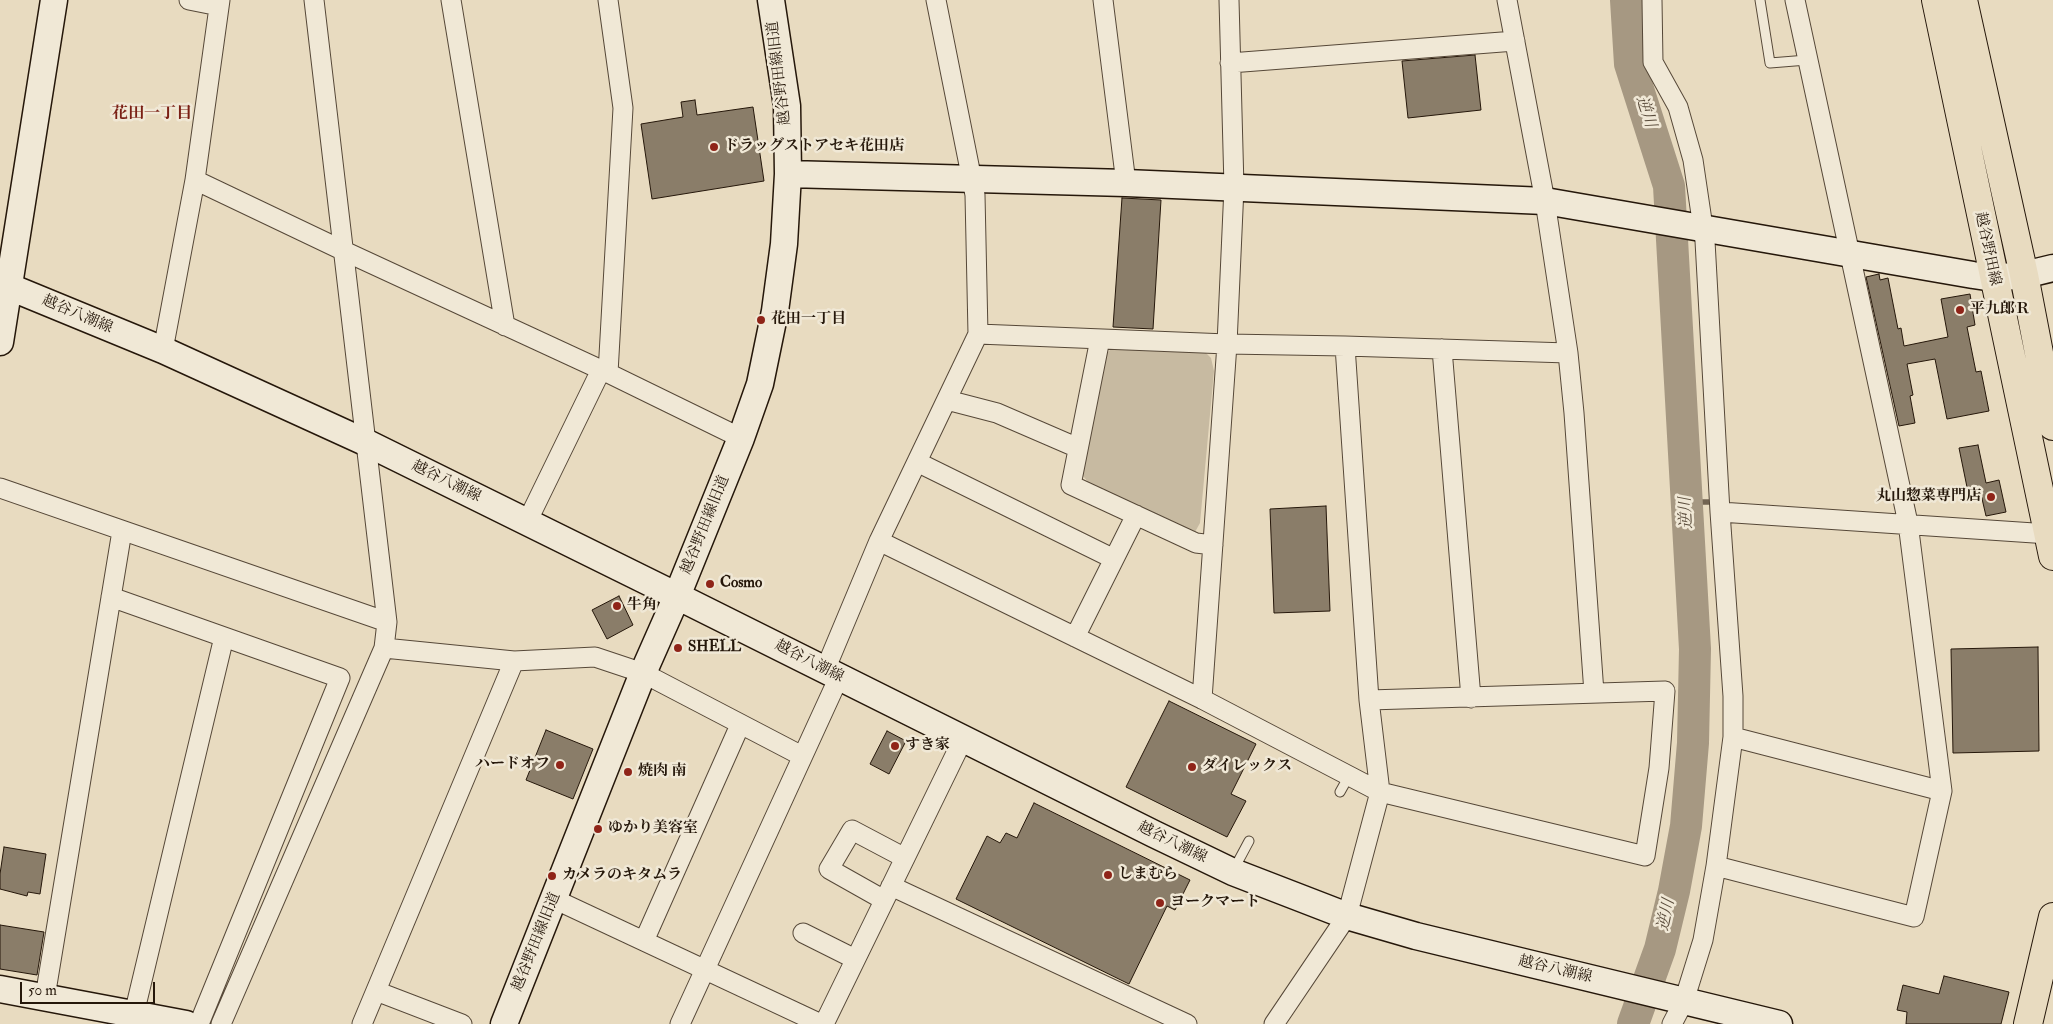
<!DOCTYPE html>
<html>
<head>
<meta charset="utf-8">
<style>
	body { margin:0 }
	#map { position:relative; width:2053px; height:1024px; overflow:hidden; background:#e8dbc0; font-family:"IM FELL Double Pica",serif }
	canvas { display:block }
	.scale { position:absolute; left:20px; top:982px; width:135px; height:22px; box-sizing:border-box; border:2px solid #25170a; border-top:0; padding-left:6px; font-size:15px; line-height:18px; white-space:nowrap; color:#25170a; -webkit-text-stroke:4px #f0e8d6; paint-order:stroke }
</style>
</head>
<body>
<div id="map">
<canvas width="2053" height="1024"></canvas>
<div class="scale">50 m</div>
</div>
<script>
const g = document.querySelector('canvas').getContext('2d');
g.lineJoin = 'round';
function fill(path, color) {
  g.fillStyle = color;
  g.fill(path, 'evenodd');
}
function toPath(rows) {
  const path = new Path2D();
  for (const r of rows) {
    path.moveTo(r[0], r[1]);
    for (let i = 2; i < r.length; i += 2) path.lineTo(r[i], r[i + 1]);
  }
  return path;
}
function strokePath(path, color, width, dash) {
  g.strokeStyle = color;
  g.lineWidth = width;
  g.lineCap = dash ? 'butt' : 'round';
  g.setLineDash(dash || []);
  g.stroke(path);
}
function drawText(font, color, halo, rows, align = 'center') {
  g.font = font + ' "IM FELL Double Pica","Noto Serif JP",serif';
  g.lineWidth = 5;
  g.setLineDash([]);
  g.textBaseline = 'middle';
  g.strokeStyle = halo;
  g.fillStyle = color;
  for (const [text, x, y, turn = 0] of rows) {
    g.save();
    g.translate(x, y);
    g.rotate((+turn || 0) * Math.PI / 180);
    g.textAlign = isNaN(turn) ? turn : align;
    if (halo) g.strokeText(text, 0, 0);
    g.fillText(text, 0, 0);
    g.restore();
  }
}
const green = toPath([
	[1111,349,1204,351,1211,358,1214,371,1200,523,1195,532,1187,532,1088,482,1083,476,1083,466,1106,354]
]);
const stream = toPath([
	[1687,502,1711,502]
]);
const river = toPath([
	[1626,0,1630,64,1669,186,1695,649,1693,743,1686,826,1674,891,1660,949,1633,1024]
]);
const building = toPath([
	[1475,55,1481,110,1408,118,1402,61,1475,55],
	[695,100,697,115,753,107,764,181,652,199,641,124,683,117,681,102,695,100],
	[1122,198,1161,200,1153,329,1113,327,1122,198],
	[1879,274,1880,280,1888,278,1898,329,1901,328,1904,346,1948,337,1941,299,1970,294,1975,325,1967,327,1976,372,1981,371,1989,411,1947,419,1935,359,1907,364,1913,395,1910,396,1915,423,1899,426,1866,277,1879,274],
	[1978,445,1986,483,1999,480,2006,512,1986,516,1980,490,1968,492,1959,448,1978,445],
	[1326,506,1330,611,1274,613,1270,509,1326,506],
	[619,596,633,625,607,639,592,610,619,596],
	[2038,647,2039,751,1953,753,1951,649,2038,647],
	[1169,701,1256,744,1231,794,1246,801,1227,837,1126,787,1169,701],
	[546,730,593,749,573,799,526,780,546,730],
	[887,731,906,741,889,774,870,764,887,731],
	[1034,803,1190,880,1175,910,1167,906,1129,984,956,899,987,836,1000,843,1006,833,1017,838,1034,803],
	[4,847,46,854,40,894,28,892,27,896,0,889,0,874,4,847],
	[0,925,44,932,37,975,0,969,0,925],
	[1944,976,2009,992,2001,1024,1906,1024,1907,1012,1897,1010,1903,985,1939,994,1944,976]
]);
const lane = toPath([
	[1760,0,1770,63,1807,60],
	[1340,792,1349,776],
	[1234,869,1249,841]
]);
const street = toPath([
	[189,0,219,6],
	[451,0,505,326],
	[1103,0,1126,183],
	[1507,0,1545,201,1568,353,1574,413,1594,693],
	[1652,0,1653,62,1678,107,1693,160,1705,241,1720,512,1733,696,1733,737,1716,866],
	[1230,63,1515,41],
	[195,180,344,251,608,373,741,438],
	[978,334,1227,344,1345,346,1568,353],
	[1100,339,1071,485,1196,543,1213,545],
	[1442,349,1471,698],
	[163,350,195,180,220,0],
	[608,373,623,108,608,0],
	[947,400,997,413,1078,448],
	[917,462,1114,559],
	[0,488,387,622],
	[1720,512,2049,534],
	[527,522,601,370],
	[879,541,1202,699,1380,792,1645,856,1659,768,1665,691,1369,700],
	[111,597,340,678,199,1024],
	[1075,637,1136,515],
	[384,648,514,661,595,657,643,673,802,756],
	[825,670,879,541,978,334,975,195,936,0],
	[1202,699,1227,344,1234,187,1229,0],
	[1733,737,1942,791],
	[891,886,1187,1024],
	[554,899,821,1024],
	[884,900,829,869,852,830,905,858],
	[803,933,855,959],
	[644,941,740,725],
	[376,991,462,1024],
	[45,997,122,531],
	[134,1014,224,637],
	[221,1024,384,648,387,622,314,0],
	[362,1024,514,661],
	[680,1024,839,677],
	[824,1024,963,739],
	[1274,1024,1347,916,1380,792,1369,700,1345,346],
	[1672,1024,1684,1001,1703,940,1716,866,1914,917,1942,791,1908,523,1795,0]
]);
const secondary = toPath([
	[788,174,1126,183,1545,201,1973,275,1993,278,2024,275,2053,268],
	[0,283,163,350,367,443,677,596,1154,834,1233,872,1347,916,1416,936,1779,1024],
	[0,342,54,0],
	[0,989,186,1024],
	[504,1024,643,673,677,596,741,438,760,384,775,311,784,244,788,174,787,106,771,0]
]);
const primary = toPath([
	[1936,0,2053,556],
	[1963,0,2024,275,2053,426],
	[2028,1024,2053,917]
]);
const markers = [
	[714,147,5,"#8f2418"],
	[1960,310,5,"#8f2418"],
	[761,320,5,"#8f2418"],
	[1991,497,5,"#8f2418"],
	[710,584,5,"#8f2418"],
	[617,606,5,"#8f2418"],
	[678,648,5,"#8f2418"],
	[895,746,5,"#8f2418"],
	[560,765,5,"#8f2418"],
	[1192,767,5,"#8f2418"],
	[628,772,5,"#8f2418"],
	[598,829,5,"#8f2418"],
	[1108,875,5,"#8f2418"],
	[552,876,5,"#8f2418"],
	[1160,903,5,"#8f2418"]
];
const streetNames = [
	["越谷野田線旧道",780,73,-97],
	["越谷野田線",1987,249,78],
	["越谷八潮線",77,315,23],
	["越谷八潮線",446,482,26],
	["越谷野田線旧道",706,525,-68],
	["越谷八潮線",809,662,27],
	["越谷八潮線",1172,843,26],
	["越谷野田線旧道",537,942,-68],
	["越谷八潮線",1555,970,13]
];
const poiNames = [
	["ドラッグストアセキ花田店",724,147],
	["平九郎Ｒ",1970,310],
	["花田一丁目",771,320],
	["丸山惣菜専門店",1981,497,"right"],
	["Cosmo",720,584],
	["牛角",627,606],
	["SHELL",688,648],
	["すき家",905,746],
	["ハードオフ",550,765,"right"],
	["ダイレックス",1202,767],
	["焼肉 南",638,772],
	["ゆかり美容室",608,829],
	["しまむら",1118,875],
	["カメラのキタムラ",562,876],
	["ヨークマート",1170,903]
];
const waterNames = [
	["逆川",1645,112,72],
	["逆川",1687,513,-93],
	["逆川",1667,915,-78]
];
const neighbourhoodNames = [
	["花田一丁目",152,115]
];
fill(green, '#c7baa1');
strokePath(stream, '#726452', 5.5);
strokePath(river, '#a69882', 32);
fill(building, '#8a7d69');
strokePath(building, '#25170a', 1);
strokePath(lane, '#564838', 11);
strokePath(street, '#564838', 21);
strokePath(secondary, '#25170a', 29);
strokePath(primary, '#25170a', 30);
strokePath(lane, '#f0e8d6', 9);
strokePath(street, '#f0e8d6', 19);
strokePath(secondary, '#f0e8d6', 26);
strokePath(primary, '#e8dbc0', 28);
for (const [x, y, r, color] of markers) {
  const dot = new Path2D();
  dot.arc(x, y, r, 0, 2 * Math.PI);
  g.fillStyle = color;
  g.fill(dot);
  strokePath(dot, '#f0e8d6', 2);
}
drawText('15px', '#25170a', '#f0e8d6', streetNames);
drawText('bold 15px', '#25170a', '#f0e8d6', poiNames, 'left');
drawText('italic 16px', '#594b3a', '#f0e8d6', waterNames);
drawText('bold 16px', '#7a1f14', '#f0e8d6', neighbourhoodNames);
</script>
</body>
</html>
